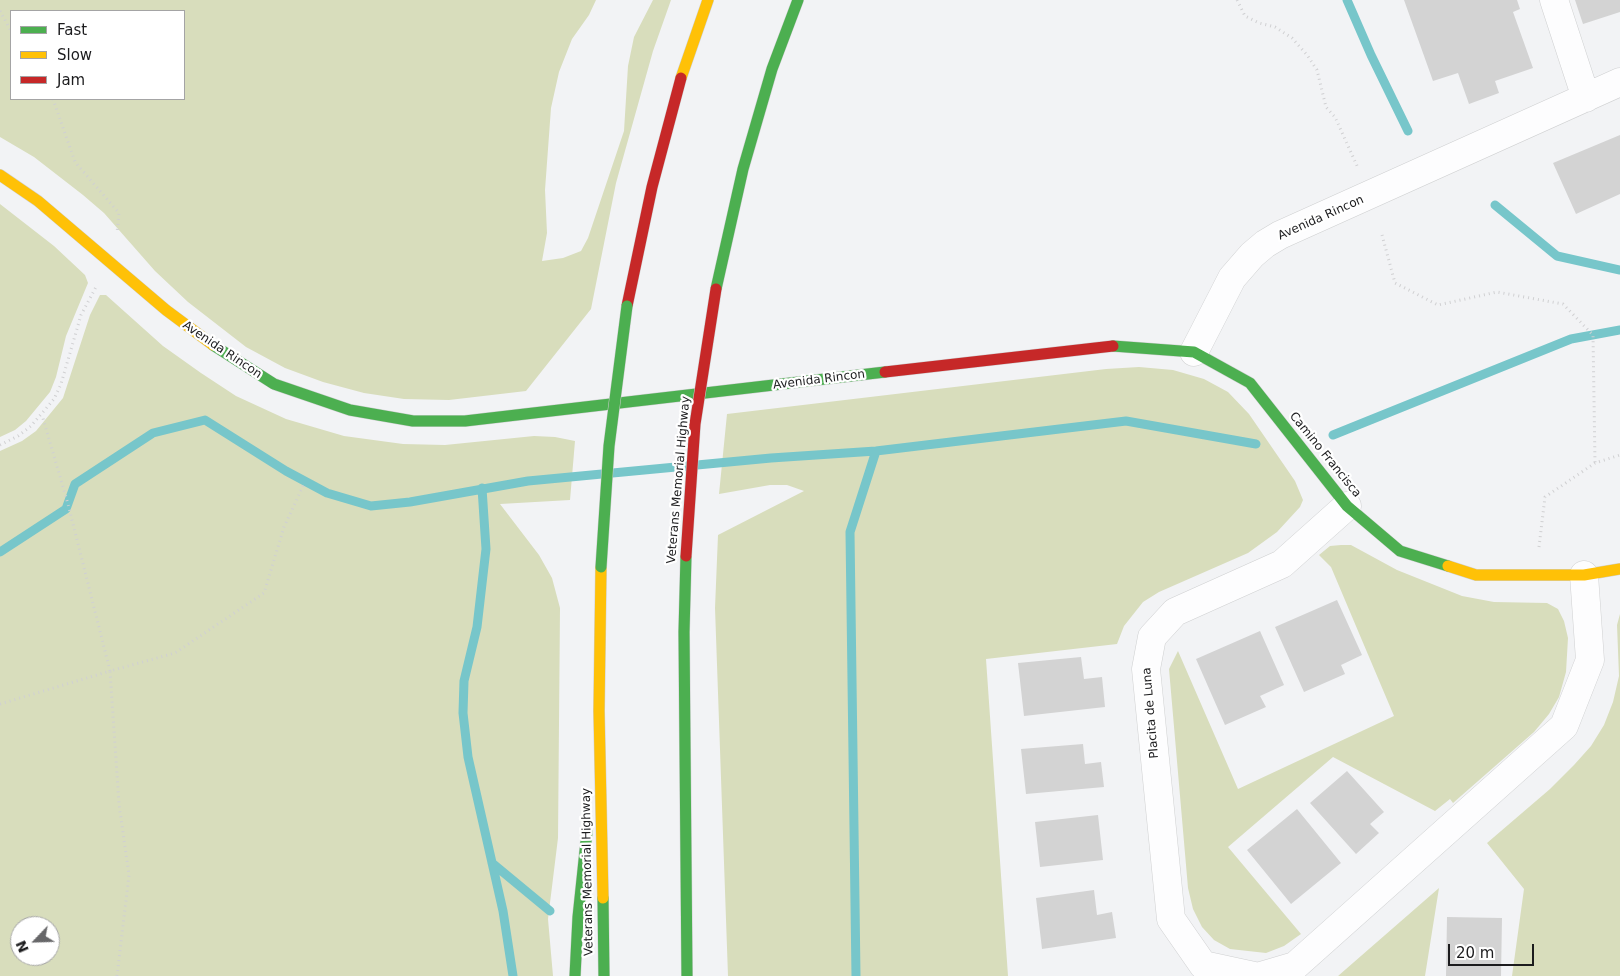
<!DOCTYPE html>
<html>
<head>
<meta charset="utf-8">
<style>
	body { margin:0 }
	#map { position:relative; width:1620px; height:976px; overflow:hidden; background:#f2f3f5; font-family:"DejaVu Sans",sans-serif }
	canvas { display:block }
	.legend { position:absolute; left:10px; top:10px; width:175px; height:90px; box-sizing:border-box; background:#fff; border:1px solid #a4a4a5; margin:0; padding:6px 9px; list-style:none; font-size:15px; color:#1c1c1e }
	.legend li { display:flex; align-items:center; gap:10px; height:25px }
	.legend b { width:25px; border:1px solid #a4a4a5 }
	.north { position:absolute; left:10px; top:916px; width:50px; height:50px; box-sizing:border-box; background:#fff; border:1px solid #a4a4a5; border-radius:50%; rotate:246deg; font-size:14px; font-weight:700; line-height:20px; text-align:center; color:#1c1c1e }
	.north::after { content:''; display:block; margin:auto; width:18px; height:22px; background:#676769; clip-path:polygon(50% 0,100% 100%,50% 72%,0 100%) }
	.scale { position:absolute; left:1448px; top:944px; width:86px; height:22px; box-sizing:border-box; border:2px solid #1c1c1e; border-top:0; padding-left:6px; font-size:15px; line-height:18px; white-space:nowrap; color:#1c1c1e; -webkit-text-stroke:4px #fff; paint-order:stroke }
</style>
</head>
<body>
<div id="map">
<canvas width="1620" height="976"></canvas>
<ul class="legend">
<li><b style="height:6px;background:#4caf50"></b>Fast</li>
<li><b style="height:6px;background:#ffc107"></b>Slow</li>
<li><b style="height:6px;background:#c62828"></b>Jam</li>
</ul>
<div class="north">N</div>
<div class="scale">20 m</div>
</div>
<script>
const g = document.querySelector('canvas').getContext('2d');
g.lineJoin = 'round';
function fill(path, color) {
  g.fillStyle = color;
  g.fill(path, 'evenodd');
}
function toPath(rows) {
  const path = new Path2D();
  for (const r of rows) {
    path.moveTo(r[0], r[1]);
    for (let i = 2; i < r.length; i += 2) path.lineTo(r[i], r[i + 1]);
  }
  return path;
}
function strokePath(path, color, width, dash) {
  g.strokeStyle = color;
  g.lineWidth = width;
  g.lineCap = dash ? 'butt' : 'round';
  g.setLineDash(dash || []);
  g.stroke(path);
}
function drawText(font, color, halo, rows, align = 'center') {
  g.font = font + ' "DejaVu Sans",sans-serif';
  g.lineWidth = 4.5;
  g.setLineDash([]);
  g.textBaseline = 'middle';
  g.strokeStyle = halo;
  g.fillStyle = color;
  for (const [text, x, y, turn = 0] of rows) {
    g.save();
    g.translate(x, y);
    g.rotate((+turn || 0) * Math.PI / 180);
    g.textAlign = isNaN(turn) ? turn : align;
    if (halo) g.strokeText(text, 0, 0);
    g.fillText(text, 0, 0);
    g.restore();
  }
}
const green = toPath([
	[0,0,596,0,589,15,572,39,559,72,551,108,545,190,547,233,542,261,563,258,581,251,588,238,624,131,628,66,634,37,653,0,671,0,653,51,616,183,591,309,526,391,449,400,404,399,364,393,323,382,285,368,246,347,188,302,155,271,104,213,83,195,34,157,0,137],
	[11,11,184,11,184,99,11,99],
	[0,204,54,246,85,275,88,283,66,336,56,377,50,392,26,421,15,430,0,437],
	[100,295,106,295,163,346,201,373,236,396,286,419,344,436,403,444,445,445,534,436,555,437,575,441,570,500,500,504,539,555,552,578,560,608,558,838,548,919,553,976,0,976,0,451,22,441,36,431,63,398,90,315],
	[20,926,50,926,50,956,20,956],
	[1139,367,1173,370,1204,379,1228,392,1249,414,1295,481,1303,500,1300,507,1277,532,1248,553,1159,592,1143,602,1124,626,1117,644,986,659,1008,976,728,976,715,608,718,535,804,491,787,485,770,485,719,494,727,414,1106,369],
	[1341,545,1351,545,1397,570,1462,596,1494,602,1547,603,1558,609,1564,621,1568,638,1566,672,1559,697,1549,714,1534,732,1453,803,1450,799,1435,811,1333,757,1228,847,1301,934,1284,946,1266,953,1230,949,1214,940,1202,927,1193,909,1188,888,1169,669,1178,651,1238,789,1394,716,1331,567,1319,555,1330,546],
	[1620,614,1620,976,1512,976,1524,889,1487,843,1550,789,1574,765,1591,746,1604,725,1613,702,1619,676,1617,625],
	[1439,888,1425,976,1338,976]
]);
const stream = toPath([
	[1347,0,1371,55,1408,131],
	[1495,205,1557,256,1620,270],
	[1333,435,1571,339,1620,330],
	[482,488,486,549,477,627,464,681,463,713,468,757,503,911,513,976],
	[0,552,66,509,75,484,153,433,205,420,286,471,327,493,371,506,410,502,528,481,771,458,876,451,1126,421,1256,444],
	[492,863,550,911],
	[856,976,850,532,876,451]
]);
const building = toPath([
	[1404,0,1517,0,1520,9,1513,12,1533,68,1495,81,1499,93,1469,104,1458,73,1433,81],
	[1575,0,1620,0,1620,12,1583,24],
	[1620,135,1620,194,1576,214,1553,163],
	[1337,600,1362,655,1341,665,1345,674,1304,692,1275,627],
	[1260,631,1284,685,1260,696,1266,707,1225,725,1196,659],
	[1081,657,1084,679,1102,677,1105,707,1024,716,1018,663],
	[1083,744,1085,764,1101,762,1104,787,1026,794,1021,749],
	[1347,771,1384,812,1370,824,1379,833,1356,854,1310,803],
	[1297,809,1341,863,1291,904,1247,850],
	[1098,815,1103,860,1040,867,1035,822],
	[1094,890,1097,915,1112,912,1116,938,1042,949,1036,898],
	[1447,917,1502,918,1501,976,1446,976]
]);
const path = toPath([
	[1237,0,1245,16,1259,23,1275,27,1292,38,1307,55,1317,70,1326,107,1335,117,1358,168],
	[0,11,11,31],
	[53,99,75,162,119,213,117,233],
	[1382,235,1395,283,1438,305,1497,292,1563,304,1593,335,1595,463],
	[0,445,18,436,31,426,54,399,61,384,81,315,96,287],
	[1539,547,1545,497,1595,463,1620,455],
	[0,704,110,671,68,504,42,415],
	[117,976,129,875,119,804,110,671,175,653,264,593,284,527,304,484]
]);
const street = toPath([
	[1554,0,1586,98],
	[1194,352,1232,278,1252,255,1265,244,1280,235,1620,82],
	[1254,976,1203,965,1171,919,1146,669,1152,637,1175,612,1282,564,1347,506],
	[1261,976,1295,966,1564,726,1590,660,1584,575]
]);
const fast = toPath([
	[716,289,743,169,772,69,798,0],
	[213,345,274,384,350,410,413,421,465,421,885,372],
	[1113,346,1194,352,1250,383,1347,506,1400,551,1448,566],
	[686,556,684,632,687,976],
	[603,898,604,976],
	[575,976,578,917,587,832]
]);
const slow = toPath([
	[681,78,708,0],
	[0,175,38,201,166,310,213,345],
	[1448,566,1476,575,1584,575,1620,569],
	[601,567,599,711,603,898]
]);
const jam = toPath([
	[627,306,652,187,681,78],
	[885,372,1113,346]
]);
const fastBridge = toPath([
	[601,567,609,446,627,306]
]);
const jamBridge = toPath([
	[686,556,695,424,716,289]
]);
const streetNames = [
	["Avenida Rincon",1321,218,-24],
	["Avenida Rincon",222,350,34],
	["Avenida Rincon",819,380,-7],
	["Camino Francisca",1325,455,51],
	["Veterans Memorial Highway",679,480,-85],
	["Placita de Luna",1151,713,-95],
	["Veterans Memorial Highway",588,872,-91]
];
fill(green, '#d8ddbc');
strokePath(stream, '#77c6ca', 9);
fill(building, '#d3d3d3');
strokePath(street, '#cfd0d1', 29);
strokePath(fast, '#cfd0d1', 12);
strokePath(slow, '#cfd0d1', 12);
strokePath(jam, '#cfd0d1', 12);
strokePath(path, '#d0d0d2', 3, [1, 4]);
strokePath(street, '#fdfdfe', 28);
strokePath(fast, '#4caf50', 11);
strokePath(slow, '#ffc107', 11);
strokePath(jam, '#c62828', 11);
strokePath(fastBridge, '#cdcece', 12, []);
strokePath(jamBridge, '#cdcece', 12, []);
strokePath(fastBridge, '#4caf50', 11);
strokePath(jamBridge, '#c62828', 11);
drawText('12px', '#1c1c1e', '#fff', streetNames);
</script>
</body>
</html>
